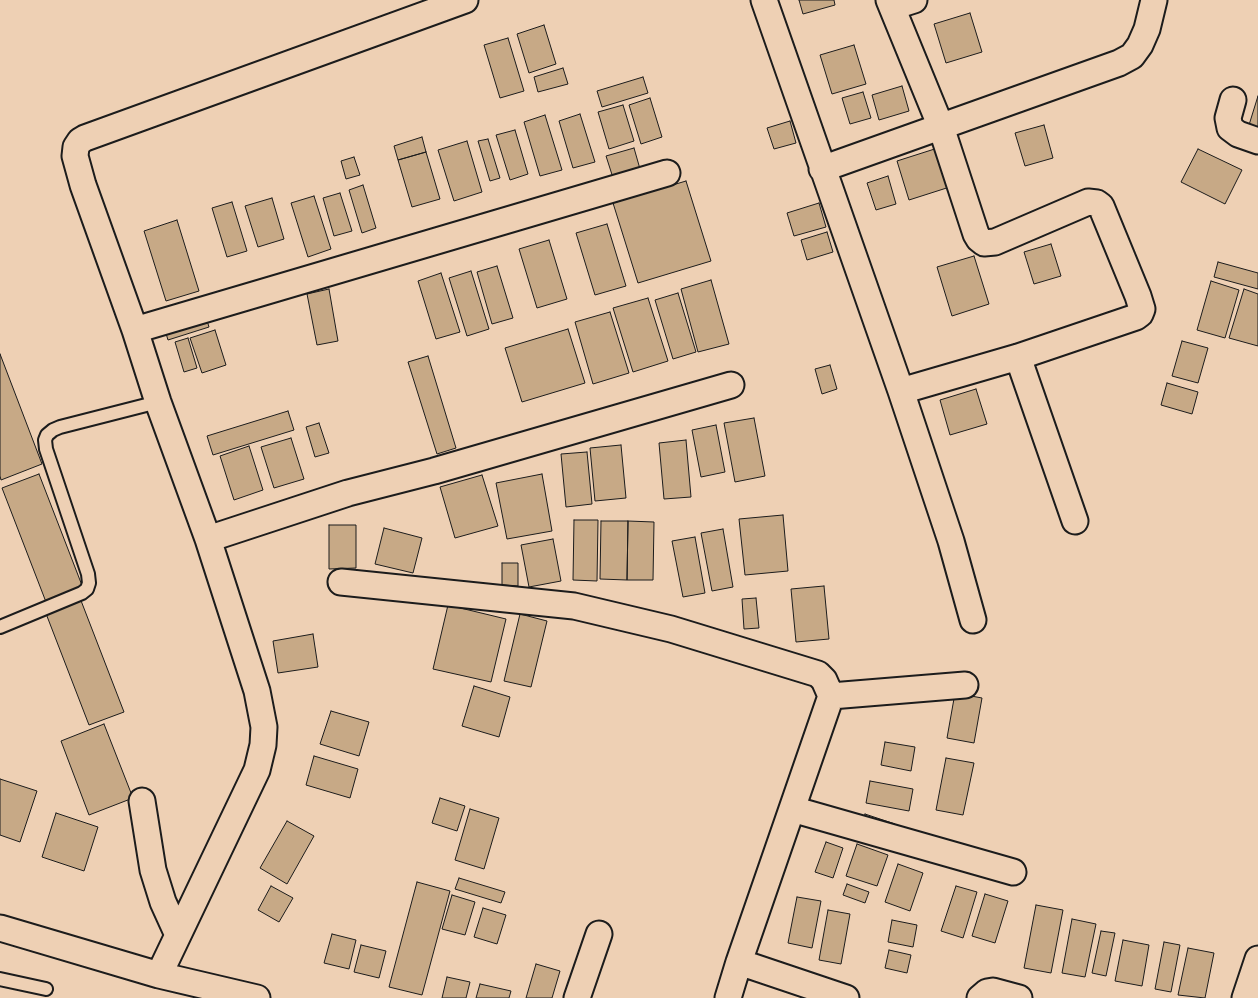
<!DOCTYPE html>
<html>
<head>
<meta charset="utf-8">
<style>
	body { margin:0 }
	canvas { display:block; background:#eed0b4 }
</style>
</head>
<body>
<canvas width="1258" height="998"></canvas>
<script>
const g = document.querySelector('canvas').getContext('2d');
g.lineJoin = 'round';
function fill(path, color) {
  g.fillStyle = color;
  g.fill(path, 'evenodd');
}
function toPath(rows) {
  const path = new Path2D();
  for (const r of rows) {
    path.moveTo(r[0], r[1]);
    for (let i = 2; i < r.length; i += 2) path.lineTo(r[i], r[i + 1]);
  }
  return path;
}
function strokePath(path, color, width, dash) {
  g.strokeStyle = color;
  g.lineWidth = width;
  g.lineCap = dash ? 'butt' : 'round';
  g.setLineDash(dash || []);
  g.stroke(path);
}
const building = toPath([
	[799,0,834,0,835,5,803,14,799,0],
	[970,13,982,52,946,63,934,24,970,13],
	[544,25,556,64,529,73,517,34,544,25],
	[508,38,524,91,500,98,484,45,508,38],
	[854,45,866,84,832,94,820,55,854,45],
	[563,68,568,84,538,92,534,77,563,68],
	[643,77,648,93,602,107,597,91,643,77],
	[902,86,909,111,879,120,872,95,902,86],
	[863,92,871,118,850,124,842,98,863,92],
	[1258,96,1258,128,1249,125,1258,96],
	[650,98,662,137,641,144,629,105,650,98],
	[623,105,634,141,609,149,598,112,623,105],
	[580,114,595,162,573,168,559,121,580,114],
	[545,115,562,170,540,176,524,122,545,115],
	[790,121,796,143,774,149,767,128,790,121],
	[1044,125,1053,158,1025,166,1015,133,1044,125],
	[515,130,528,174,510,180,496,135,515,130],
	[422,137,426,152,398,160,394,146,422,137],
	[488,139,500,178,490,181,478,141,488,139],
	[467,141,482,192,454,201,438,150,467,141],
	[944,146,956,185,909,200,897,161,944,146],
	[634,148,642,176,615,184,606,156,634,148],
	[1198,149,1242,170,1225,204,1181,182,1198,149],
	[426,152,440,199,412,207,398,160,426,152],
	[354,157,360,175,346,179,341,161,354,157],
	[888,176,896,204,876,210,867,183,888,176],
	[686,181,711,261,638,283,613,203,686,181],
	[363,185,376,228,362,233,349,190,363,185],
	[340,193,352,231,334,236,323,198,340,193],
	[314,196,331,249,308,257,291,203,314,196],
	[272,198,284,239,258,247,245,206,272,198],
	[232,202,247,251,227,257,212,208,232,202],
	[819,203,826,227,794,236,787,213,819,203],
	[177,220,199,291,166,301,144,231,177,220],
	[607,224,626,286,595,295,576,233,607,224],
	[827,232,833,252,807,260,801,240,827,232],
	[549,240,567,299,537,308,519,249,549,240],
	[1051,244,1061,276,1034,284,1024,252,1051,244],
	[974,256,989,304,952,316,937,267,974,256],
	[1218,262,1258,273,1258,289,1214,277,1218,262],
	[497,266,513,318,492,324,477,272,497,266],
	[471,271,489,329,467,336,449,278,471,271],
	[441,273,460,332,436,339,418,281,441,273],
	[711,280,729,344,698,352,681,289,711,280],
	[1211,281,1239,290,1225,338,1197,330,1211,281],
	[329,289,338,341,317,345,307,294,329,289],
	[1244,289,1258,294,1258,346,1229,338,1244,289],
	[678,293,696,352,673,359,655,300,678,293],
	[648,298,668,361,633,372,613,308,648,298],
	[610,312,629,373,593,384,575,322,610,312],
	[205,314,209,327,168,340,164,327,205,314],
	[568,329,585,383,522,402,505,348,568,329],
	[215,330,226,365,202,373,190,338,215,330],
	[188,338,197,368,184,372,175,342,188,338],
	[1182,341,1208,348,1198,383,1172,376,1182,341],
	[0,354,42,464,1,480,0,476,0,354],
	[428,356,456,448,437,454,408,362,428,356],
	[830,365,837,389,822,394,815,369,830,365],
	[1167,383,1198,392,1192,414,1161,405,1167,383],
	[976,389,987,424,950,435,940,400,976,389],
	[288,411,294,430,213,455,207,436,288,411],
	[754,418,765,476,735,482,724,423,754,418],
	[319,423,329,453,315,457,306,427,319,423],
	[716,425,725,472,701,477,692,430,716,425],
	[291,438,304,479,274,488,261,447,291,438],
	[686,440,691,497,664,499,659,443,686,440],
	[621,445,626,498,595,501,590,448,621,445],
	[249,446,263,490,234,500,220,456,249,446],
	[587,452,592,504,566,507,561,454,587,452],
	[39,474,83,588,46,602,2,488,39,474],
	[542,474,552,531,507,539,496,483,542,474],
	[482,475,498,526,455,538,440,487,482,475],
	[783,515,788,571,745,575,739,519,783,515],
	[574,520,598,520,597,581,573,580,574,520],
	[601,521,628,521,627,580,600,579,601,521],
	[628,521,654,522,653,580,627,580,628,521],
	[329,525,356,525,356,568,329,569,329,525],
	[384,528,422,538,413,573,375,564,384,528],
	[723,529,733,587,712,591,701,533,723,529],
	[695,537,705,593,683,597,672,541,695,537],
	[553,539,561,581,529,587,521,545,553,539],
	[502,563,518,563,518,586,502,585,502,563],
	[824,586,829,639,796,642,791,589,824,586],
	[80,598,124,712,89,725,45,611,80,598],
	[756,598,759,628,744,629,742,599,756,598],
	[448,605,506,619,491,682,433,669,448,605],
	[520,614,547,621,531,687,504,681,520,614],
	[313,634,318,667,278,673,273,641,313,634],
	[474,686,510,697,499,737,462,726,474,686],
	[955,693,982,698,974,743,947,738,955,693],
	[331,711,369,722,359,756,320,744,331,711],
	[104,724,133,798,89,815,61,741,104,724],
	[885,742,915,747,911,771,881,765,885,742],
	[314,756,358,769,350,798,306,785,314,756],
	[946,758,974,763,963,815,936,810,946,758],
	[0,779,37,791,20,842,0,835,0,779],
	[870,781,913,789,909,811,866,803,870,781],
	[440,798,465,806,457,831,432,823,440,798],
	[470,809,499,818,484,869,455,860,470,809],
	[56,813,98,827,84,871,42,857,56,813],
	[865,814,895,824,892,833,861,823,865,814],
	[287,821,314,836,287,884,260,868,287,821],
	[826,842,843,848,833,878,815,872,826,842],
	[857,844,888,855,877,886,846,876,857,844],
	[898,864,923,873,910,911,885,902,898,864],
	[459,878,505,892,501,903,455,889,459,878],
	[417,882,450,891,422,995,389,987,417,882],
	[847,884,869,892,865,903,843,895,847,884],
	[271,886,293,898,279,922,258,910,271,886],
	[956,886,977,892,963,938,941,931,956,886],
	[985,894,1008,901,995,943,972,936,985,894],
	[452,895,475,902,465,935,442,929,452,895],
	[797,897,821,901,812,948,788,943,797,897],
	[1036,905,1063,910,1051,973,1024,968,1036,905],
	[483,908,506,915,497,944,474,937,483,908],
	[828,910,850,914,841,964,819,960,828,910],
	[1072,919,1096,924,1085,977,1062,973,1072,919],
	[892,920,917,925,913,947,888,942,892,920],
	[1101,931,1115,933,1106,976,1092,973,1101,931],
	[332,934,356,940,349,969,324,963,332,934],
	[1123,940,1149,945,1142,986,1115,981,1123,940],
	[1164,942,1180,945,1171,992,1155,989,1164,942],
	[361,945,386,951,379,978,354,972,361,945],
	[1188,948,1214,953,1205,998,1178,995,1188,948],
	[889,950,911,955,907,973,885,968,889,950],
	[536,964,560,971,552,998,526,998,536,964],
	[447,977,470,982,466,998,442,998,447,977],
	[480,984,511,991,509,998,476,998,480,984]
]);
const lane = toPath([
	[0,627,82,593,87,589,89,583,88,574,46,449,45,440,47,435,53,430,60,427,158,402],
	[0,979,46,989]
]);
const street = toPath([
	[764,0,901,391,951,541,973,620],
	[889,0,941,127,976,234,979,239,984,243,995,242,1088,202,1097,203,1101,206,1138,296,1142,309,1140,314,1136,317,1018,357,901,391],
	[892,7,914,0],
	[1233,100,1228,118,1230,128,1238,134,1258,141],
	[822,169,1119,63,1132,56,1140,45,1147,29,1154,0],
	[135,330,667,173],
	[1018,357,1075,521],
	[208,539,348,493,434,471,731,385],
	[341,582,574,606,671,629,818,674,824,680,831,696,739,962,728,998],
	[831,696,965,685],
	[142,801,153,870,163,902,178,935],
	[792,809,1013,872],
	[0,928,159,975,257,998],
	[739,962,846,998],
	[159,975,257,770,263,745,264,727,257,691,208,539,158,402,135,330,83,185,75,156,76,147,80,141,85,138,465,0],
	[577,998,599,934],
	[980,998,987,992,993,991,1019,998],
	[1245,998,1258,959]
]);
fill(building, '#c7a986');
strokePath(building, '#1c1c1c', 1);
strokePath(lane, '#1c1c1c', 16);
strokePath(street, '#1c1c1c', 29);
strokePath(lane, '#eed0b4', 12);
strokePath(street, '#eed0b4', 25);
</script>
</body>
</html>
